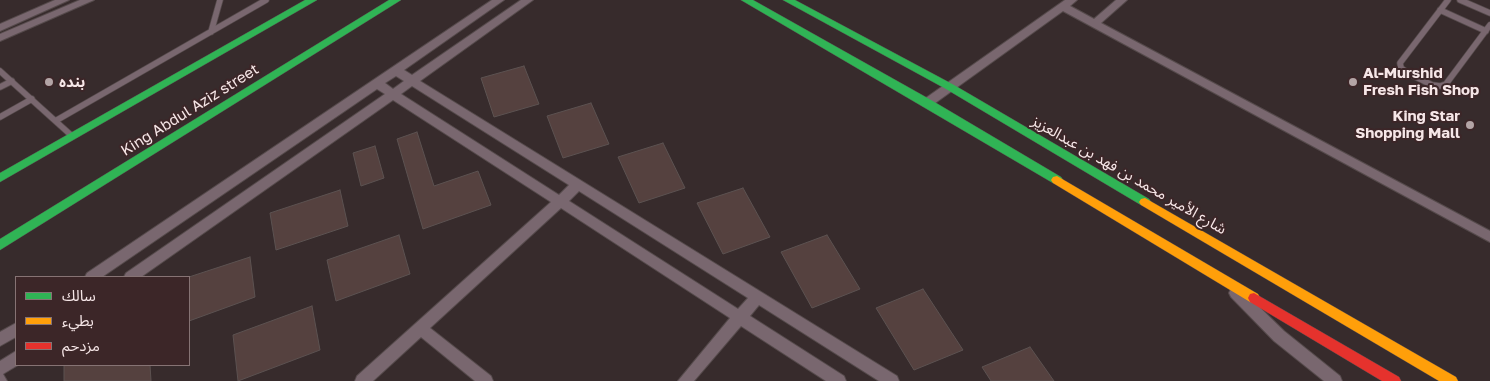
<!DOCTYPE html>
<html>
<head>
<meta charset="utf-8">
<style>
	body { margin:0 }
	#map { position:relative; width:1490px; height:381px; overflow:hidden; background:#372b2c; font-family:"Golos Text","Noto Sans Arabic",sans-serif }
	canvas { display:block }
	.legend { position:absolute; left:15px; top:276px; width:175px; height:90px; box-sizing:border-box; background:#3c2628; border:1px solid #867374; margin:0; padding:6px 9px; list-style:none; font-size:15px; color:#f6e6e7 }
	.legend li { display:flex; align-items:center; gap:10px; height:25px }
	.legend b { width:25px; border:1px solid #867374 }
</style>
</head>
<body>
<div id="map">
<canvas width="1490" height="381"></canvas>
<ul class="legend">
<li><b style="height:6px;background:#30b455"></b>سالك</li>
<li><b style="height:6px;background:#ff9f0a"></b>بطيء</li>
<li><b style="height:6px;background:#e5322d"></b>مزدحم</li>
</ul>
</div>
<script>
const g = document.querySelector('canvas').getContext('2d');
g.lineJoin = 'round';
function fill(path, color) {
  g.fillStyle = color;
  g.fill(path, 'evenodd');
}
function toPath(rows) {
  const path = new Path2D();
  for (const r of rows) {
    path.moveTo(r[0], r[1]);
    for (let i = 2; i < r.length; i += 2) path.lineTo(r[i], r[i + 1]);
  }
  return path;
}
function strokePath(path, color, width, dash) {
  g.strokeStyle = color;
  g.lineWidth = width;
  g.lineCap = dash ? 'butt' : 'round';
  g.setLineDash(dash || []);
  g.stroke(path);
}
function drawText(font, color, halo, rows, align = 'center') {
  g.font = font + ' "Golos Text","Noto Sans Arabic",sans-serif';
  g.lineWidth = 4;
  g.setLineDash([]);
  g.textBaseline = 'middle';
  g.strokeStyle = halo;
  g.fillStyle = color;
  for (const [text, x, y, turn = 0] of rows) {
    g.save();
    g.translate(x, y);
    g.rotate((+turn || 0) * Math.PI / 180);
    g.textAlign = isNaN(turn) ? turn : align;
    if (halo) g.strokeText(text, 0, 0);
    g.fillText(text, 0, 0);
    g.restore();
  }
}
const building = toPath([
	[524,66,539,104,494,117,481,78,524,66],
	[591,103,609,144,563,158,547,116,591,103],
	[417,132,434,186,478,171,491,205,423,229,397,139,417,132],
	[663,143,685,188,639,203,618,157,663,143],
	[375,146,384,178,361,186,353,153,375,146],
	[743,188,770,237,723,254,697,203,743,188],
	[340,190,348,226,276,250,270,213,340,190],
	[399,235,410,274,336,301,327,260,399,235],
	[827,235,860,289,812,308,781,252,827,235],
	[250,257,255,297,189,321,189,277,250,257],
	[923,289,963,350,914,370,876,308,923,289],
	[312,306,320,350,238,381,233,335,312,306],
	[1030,347,1054,381,991,381,982,367,1030,347],
	[64,365,150,365,151,381,64,381,64,365]
]);
const lane = toPath([
	[1448,0,1400,63,1401,68,1408,73,1432,85,1440,86,1446,84,1490,25],
	[1460,0,1490,13],
	[1440,10,1486,31],
	[211,32,220,0],
	[0,71,72,136],
	[0,87,12,81],
	[0,117,32,99],
	[57,120,266,0]
]);
const street = toPath([
	[55,0,69,0,0,31,0,24,55,0],
	[80,0,94,0,0,41,0,34,80,0],
	[492,0,504,0,404,70,412,75,521,0,533,0,420,81,897,376,899,381,879,381,759,305,750,316,844,376,846,381,826,381,741,326,694,381,678,381,730,318,561,208,430,328,491,376,493,381,475,381,421,337,373,381,355,381,357,376,551,202,393,100,141,277,124,277,126,273,385,94,377,89,102,277,85,277,87,273,492,0],
	[396,76,404,81,393,89,385,83,396,76],
	[412,86,569,185,559,195,401,94,412,86],
	[579,191,748,298,738,309,569,201,579,191],
	[1065,0,1077,0,1070,6,1094,19,1116,0,1127,0,1101,23,1490,231,1490,242,1063,11,931,106,923,106,921,103,923,100,1065,0],
	[1236,287,1241,289,1284,331,1340,376,1342,381,1324,381,1274,341,1231,297,1229,293,1231,289,1236,287],
	[16,323,16,337,0,346,0,332,16,323],
	[16,351,16,365,18,365,3,374,7,381,0,381,0,361,16,351]
]);
const fast = toPath([
	[305,0,317,0,0,182,0,173,305,0],
	[389,0,401,0,0,250,0,239,389,0],
	[741,0,753,0,931,100,1061,177,1063,180,1061,183,1053,183,741,0],
	[783,0,795,0,954,85,1149,199,1151,202,1149,205,1141,205,946,89,783,0]
]);
const slow = toPath([
	[1057,176,1258,294,1260,298,1258,302,1254,303,1250,302,1053,183,1051,180,1053,177,1057,176],
	[1145,198,1456,377,1458,381,1439,381,1141,205,1139,202,1141,199,1145,198]
]);
const jam = toPath([
	[1254,293,1399,377,1401,381,1382,381,1250,302,1248,298,1250,294,1254,293]
]);
const markers = [
	[49,82,5,"#b3a5a6"],
	[1353,82,5,"#b3a5a6"],
	[1470,125,5,"#b3a5a6"]
];
const poiNames = [
	["Al-Murshid",1363,73],
	["Fresh Fish Shop",1363,90],
	["بنده",59,82],
	["King Star",1460,116,"right"],
	["Shopping Mall",1460,133,"right"]
];
const streetNames = [
	["King Abdul Aziz street",190,110,-32],
	["شارع الأمير محمد بن فهد بن عبدالعزيز",1129,175,30]
];
fill(building, '#55413f');
strokePath(building, '#5c5251', 1);
strokePath(lane, '#554a4b', 7);
strokePath(street, '#554a4b', 2);
strokePath(fast, '#554a4b', 1);
strokePath(slow, '#554a4b', 1);
strokePath(jam, '#554a4b', 1);
strokePath(lane, '#79676f', 5.5);
fill(street, '#79676f');
fill(fast, '#30b455');
fill(slow, '#ff9f0a');
fill(jam, '#e5322d');
for (const [x, y, r, color] of markers) {
  const dot = new Path2D();
  dot.arc(x, y, r, 0, 2 * Math.PI);
  g.fillStyle = color;
  g.fill(dot);
  strokePath(dot, '#3c2628', 2);
}
drawText('bold 15px', '#f6e6e7', '#3c2628', poiNames, 'left');
drawText('15px', '#f6e6e7', '#3c2628', streetNames);
</script>
</body>
</html>
